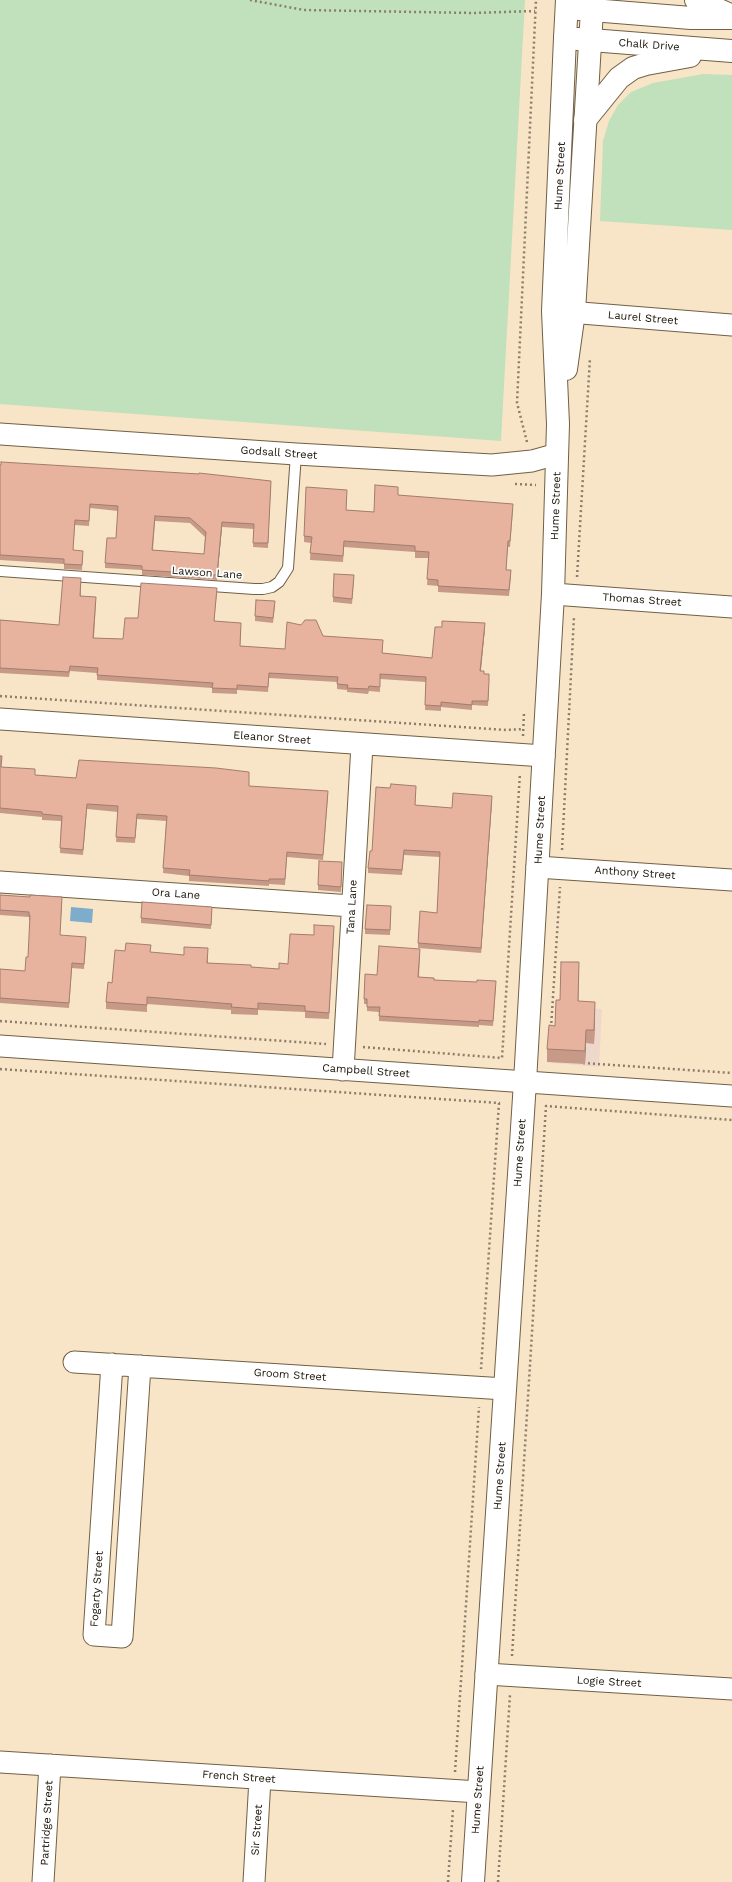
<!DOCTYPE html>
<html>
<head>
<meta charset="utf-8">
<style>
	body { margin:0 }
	canvas { display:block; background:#f8e4c6 }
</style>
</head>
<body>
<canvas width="732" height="1882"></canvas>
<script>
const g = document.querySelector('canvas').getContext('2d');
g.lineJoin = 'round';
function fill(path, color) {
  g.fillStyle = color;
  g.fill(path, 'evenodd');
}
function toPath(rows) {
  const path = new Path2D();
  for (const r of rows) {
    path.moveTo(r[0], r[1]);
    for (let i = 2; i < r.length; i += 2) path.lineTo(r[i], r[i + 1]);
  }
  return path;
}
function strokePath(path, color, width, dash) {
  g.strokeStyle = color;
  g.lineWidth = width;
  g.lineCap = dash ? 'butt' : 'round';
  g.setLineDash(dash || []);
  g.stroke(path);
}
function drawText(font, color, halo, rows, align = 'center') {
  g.font = font + ' "Work Sans",sans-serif';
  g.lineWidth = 3.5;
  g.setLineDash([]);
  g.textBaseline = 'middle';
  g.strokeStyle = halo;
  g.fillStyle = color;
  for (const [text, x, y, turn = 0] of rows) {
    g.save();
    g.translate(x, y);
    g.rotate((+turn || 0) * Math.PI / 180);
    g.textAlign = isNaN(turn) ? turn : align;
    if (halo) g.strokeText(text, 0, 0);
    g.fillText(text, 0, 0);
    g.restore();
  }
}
const commercial = toPath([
	[556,1007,602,1009,599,1067,552,1063]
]);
const green = toPath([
	[0,0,525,0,501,441,0,404],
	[703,74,732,75,732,230,600,221,603,141,609,121,618,105,631,92,653,83]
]);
const water = toPath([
	[71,907,93,909,92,923,70,921]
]);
const path = toPath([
	[250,0,304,10,474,13,535,11],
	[527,442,517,403,536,0],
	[515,484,536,485],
	[577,577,590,358],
	[0,696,506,730,523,729],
	[523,736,524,713],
	[562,850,574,616],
	[0,1021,326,1044],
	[551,1028,560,887],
	[363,1047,502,1058,520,773],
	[583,1063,732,1073],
	[0,1069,499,1103,481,1369],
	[512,1656,546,1106,732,1120],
	[455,1772,479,1407],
	[448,1882,453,1809],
	[498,1882,510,1695]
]);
const lane = toPath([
	[0,571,254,589,263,589,272,587,279,582,288,568,296,454]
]);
const street = toPath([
	[556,311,732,325],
	[0,434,296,454,492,465,532,461,557,454],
	[553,594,732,607],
	[0,719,544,756],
	[537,867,732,880],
	[0,882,352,906],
	[0,1046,732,1096],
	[343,1070,362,745],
	[74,1362,505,1389],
	[112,1364,94,1635,122,1637,140,1366],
	[486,1674,732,1689],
	[0,1762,479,1792],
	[43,1882,50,1765],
	[254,1882,260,1779]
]);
const secondary = toPath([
	[566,369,574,312,592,10,567,8],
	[473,1882,525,1082,553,594,558,424,553,311,565,38]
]);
const highway = toPath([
	[567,0,565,38,732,51],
	[593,0,592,10,691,18,732,18],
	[696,0,728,14],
	[585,120,619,78,633,68,646,64,690,56]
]);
const wall = toPath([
	[0,465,271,481,268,548,253,547,254,529,222,527,217,580,142,575,142,570,105,568,105,563,116,538,118,511,90,508,89,526,75,525,73,550,83,555,82,570,64,569,64,564,0,560],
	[155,521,190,523,205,537,204,554,153,550],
	[398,495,513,510,510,547,508,547,506,570,511,576,509,596,438,592,438,586,427,585,429,558,415,558,415,552,344,547,343,562,310,560,311,543,304,542,304,536,347,496,346,510,374,512],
	[354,580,352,604,333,602,333,597],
	[81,583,81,596,96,602,94,638,123,639,138,618,217,593,214,621,241,628,240,646,285,649,323,636,383,645,382,653,432,658,485,628,481,671,484,674,489,686,488,706,472,705,472,710,441,707,441,711,425,710,426,682,380,679,380,692,369,691,368,694,347,692,347,690,337,689,337,682,269,678,268,692,237,690,237,694,212,693,212,688,97,680,97,673,70,671,69,677,0,673,0,620,59,625],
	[275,606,273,623,255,621,255,616],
	[0,756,2,761,1,767,35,775,76,778,249,786,328,796,323,860,287,857,285,885,269,884,269,886,189,881,189,876,163,873,166,821,137,819,135,843,116,842,118,812,87,809,83,855,60,853,61,821,42,820,42,817,0,813],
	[416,791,415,805,452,808,492,801,481,953,418,948,418,943,437,913,440,857,404,855,402,875,368,873,368,868,372,851],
	[342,862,341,892,318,890,318,885],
	[0,895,62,902,60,935,86,942,84,969,72,968,69,1008,0,1003,0,969,25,971,28,957,30,920,29,920,29,917,0,915],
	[391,911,390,935,365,934,365,929],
	[212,912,211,929,141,923,141,918],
	[334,933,329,1019,305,1018,305,1012,258,1010,258,1015,231,1014,231,1010,147,1004,147,1012,106,1009,106,1002,112,983,125,951,184,955,208,955,208,963,251,967,279,969,288,964,314,935],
	[420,954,419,977,434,980,496,986,493,1026,479,1025,479,1027,379,1021,379,1012,367,1011,367,1004,364,1004,364,999,377,975],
	[579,975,578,1001,595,1015,594,1044,586,1043,585,1064,547,1062,547,1049,555,1026,560,1000]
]);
const shadedWall = toPath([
	[222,522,222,527,217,580,217,575],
	[485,623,485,628,480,676,480,671],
	[492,796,492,801,481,953,481,948],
	[579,962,579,975,578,1014,578,1001],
	[595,1002,595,1015,594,1044,594,1030],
	[586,1030,586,1043,585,1064,585,1051]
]);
const building = toPath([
	[1,462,199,474,199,473,271,481,268,543,253,543,254,524,222,522,217,575,142,570,142,566,105,563,107,538,116,538,118,506,90,504,89,521,75,520,73,550,83,551,82,565,64,564,64,559,0,555,0,465,1,465,1,462],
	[155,516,190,518,206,532,204,554,152,550,155,516],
	[375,485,398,487,398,495,513,504,510,541,508,541,506,570,511,570,509,590,438,586,438,580,427,579,429,552,415,551,415,546,344,541,343,556,310,553,312,537,304,536,306,487,347,490,346,510,374,512,375,485],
	[334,574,354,575,352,599,333,597,334,574],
	[63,577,81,578,80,596,96,597,93,638,123,639,125,618,138,618,141,583,217,588,214,621,241,623,240,646,285,649,287,622,301,625,305,620,316,620,323,636,383,640,382,653,432,658,435,627,442,627,442,621,485,623,480,671,484,671,484,674,489,674,489,681,488,701,472,701,472,705,441,702,441,706,425,705,426,677,380,674,380,687,369,686,368,689,347,688,348,685,337,684,338,677,269,673,268,687,237,685,237,689,212,688,213,683,97,675,98,668,70,666,69,672,0,668,0,620,59,625,63,577],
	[256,600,275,601,273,618,255,616,256,600],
	[0,756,2,756,1,767,35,769,35,775,76,778,79,760,216,768,249,772,249,786,328,791,323,855,287,852,285,879,269,879,269,881,189,875,190,870,163,868,167,816,137,814,135,838,116,837,118,806,87,804,83,850,60,848,62,816,42,814,42,812,0,808,0,756],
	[391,784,416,786,415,805,452,808,453,793,492,796,481,948,418,943,420,911,437,913,440,852,404,850,402,870,368,868,370,851,372,851,376,787,390,788,391,784],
	[319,861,342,862,341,887,318,885,319,861],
	[0,895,30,897,30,895,62,897,60,935,86,937,84,964,72,963,69,1003,0,998,0,969,25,971,26,957,28,957,30,915,29,915,29,912,0,910,0,895],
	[142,902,212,907,211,925,141,918,142,902],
	[367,905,391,906,390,930,365,929,367,905],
	[314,925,334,926,329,1013,305,1011,305,1006,258,1003,258,1009,231,1007,232,1004,147,997,147,1005,106,1002,108,982,112,983,115,950,125,951,126,943,151,945,150,952,184,955,184,947,208,948,207,963,251,965,251,967,279,969,279,963,288,964,290,934,314,935,314,925],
	[379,946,420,949,418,977,434,978,434,980,477,982,477,980,496,981,493,1021,479,1020,479,1022,379,1016,380,1007,367,1007,367,999,364,999,365,974,377,975,379,946],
	[561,962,579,962,578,1001,595,1002,594,1030,586,1030,585,1051,547,1049,549,1025,555,1026,556,1000,560,1000,561,962]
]);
const streetNames = [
	["Chalk Drive",649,45,4],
	["Hume Street",560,176,-87],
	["Laurel Street",643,318,5],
	["Godsall Street",279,453,4],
	["Hume Street",556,506,-88],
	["Lawson Lane",207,573,4],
	["Thomas Street",642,600,4],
	["Eleanor Street",272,738,4],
	["Hume Street",540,830,-87],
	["Anthony Street",635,873,4],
	["Ora Lane",176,894,4],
	["Tana Lane",352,907,-87],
	["Campbell Street",366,1071,4],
	["Hume Street",520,1153,-86],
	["Groom Street",290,1375,4],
	["Hume Street",500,1476,-86],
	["Fogarty Street",97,1589,-86],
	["Logie Street",609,1682,3],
	["French Street",239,1777,4],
	["Hume Street",478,1800,-86],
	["Partridge Street",47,1823,-87],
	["Sir Street",257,1830,-86]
];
fill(commercial, '#eed8cc');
fill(green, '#c0e1bb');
fill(water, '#7eadcc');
strokePath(lane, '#716045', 12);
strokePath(street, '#716045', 23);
strokePath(secondary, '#716045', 24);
strokePath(highway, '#716045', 24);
strokePath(path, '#8b7e69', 2.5, [2, 3]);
strokePath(lane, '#fff', 10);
strokePath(street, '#fff', 21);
strokePath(secondary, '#fff', 22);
strokePath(highway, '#fff', 22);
fill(wall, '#c79a88');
fill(shadedWall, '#a27d6f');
fill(building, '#e7b39e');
strokePath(building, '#a27d6f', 1);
drawText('11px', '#191207', '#fff', streetNames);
</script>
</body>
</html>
